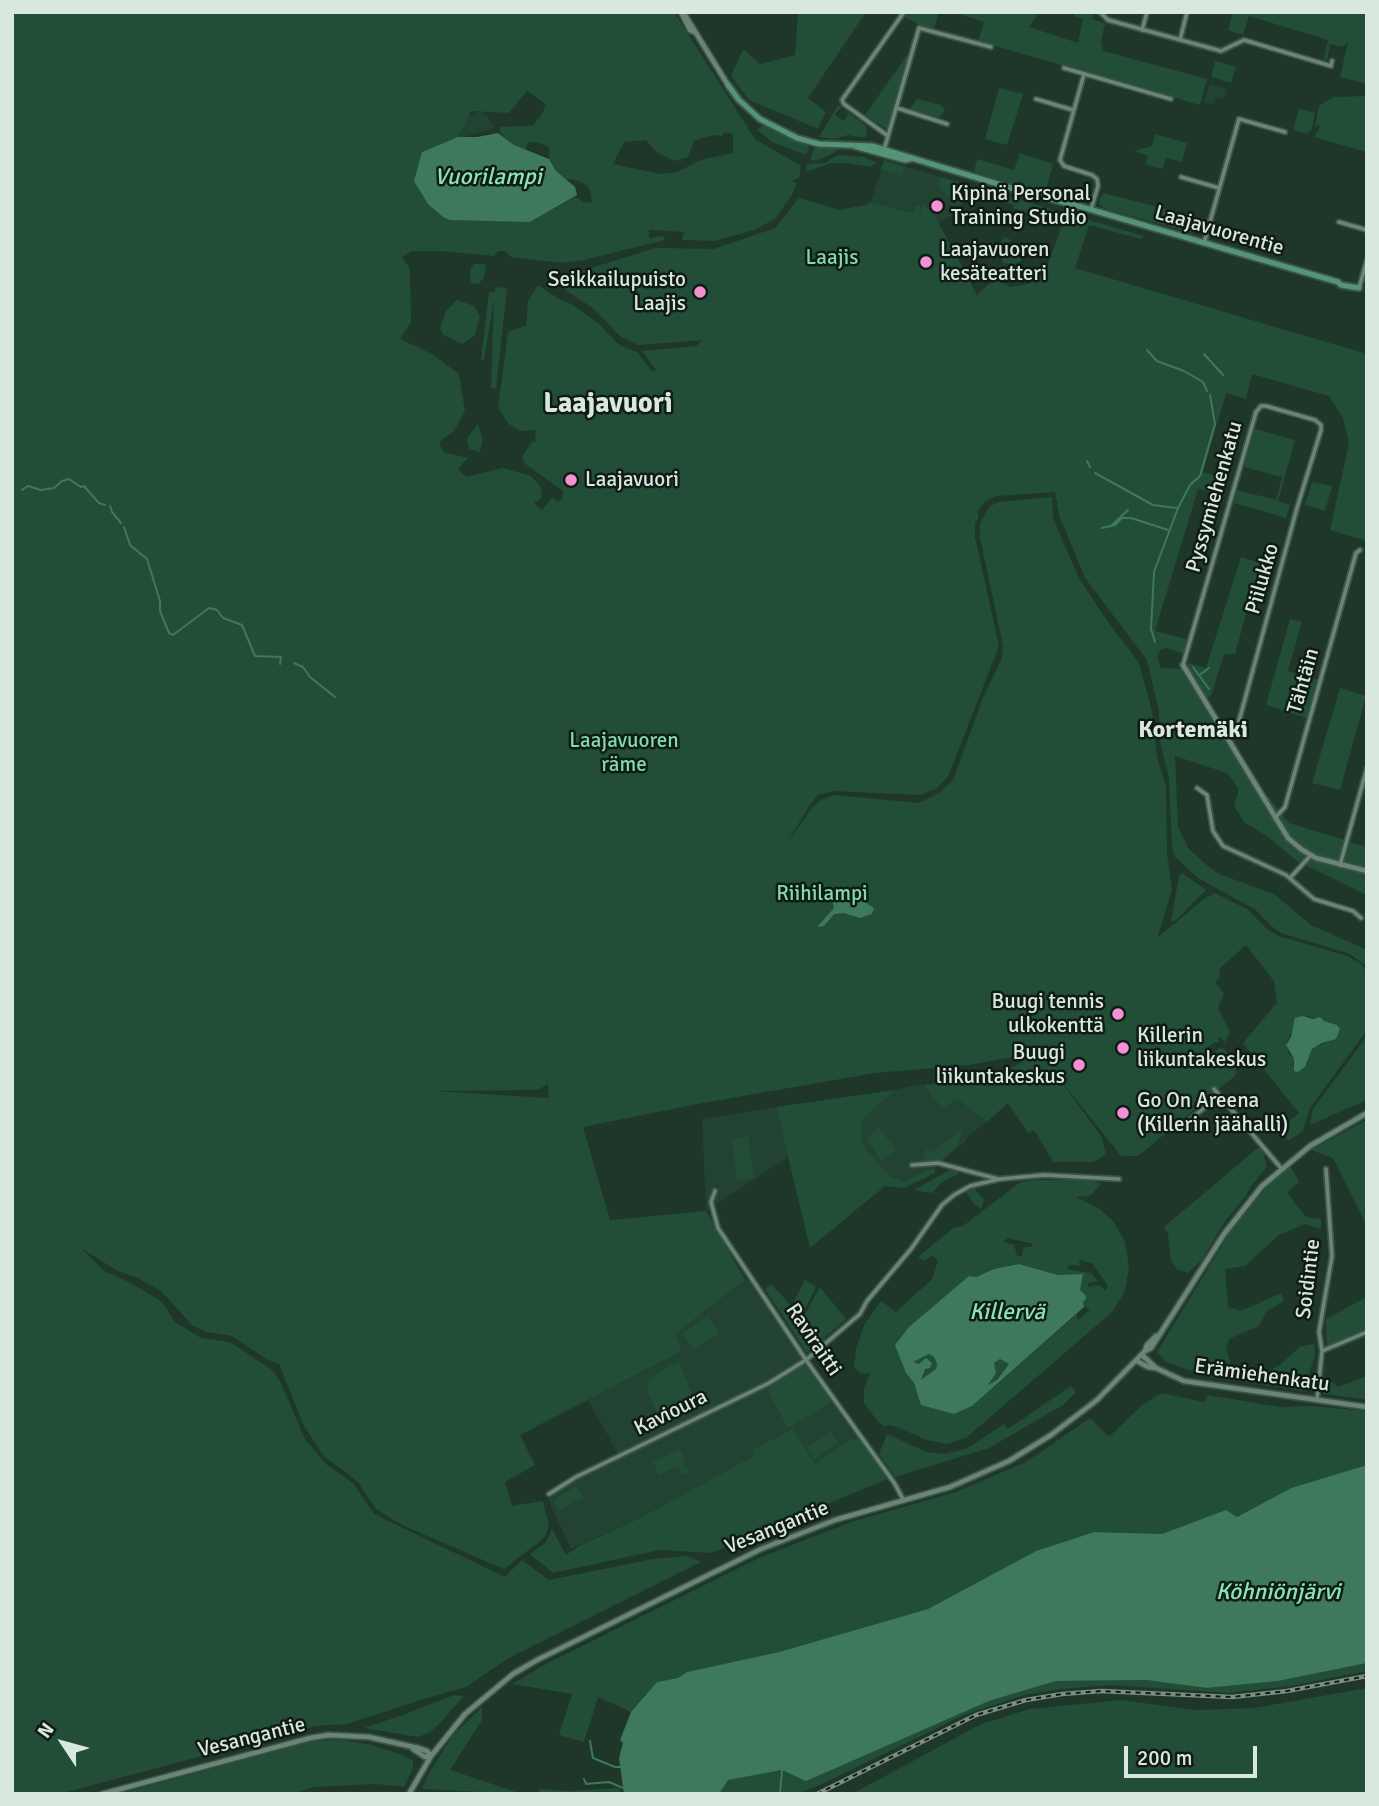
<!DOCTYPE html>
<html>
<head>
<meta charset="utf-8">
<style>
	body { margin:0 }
	#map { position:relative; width:1379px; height:1806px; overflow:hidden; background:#1e3729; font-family:Signika,sans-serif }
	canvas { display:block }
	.frame { position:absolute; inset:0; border:14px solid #d9e8df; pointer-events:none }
	.north { position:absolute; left:28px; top:1708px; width:70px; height:70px; -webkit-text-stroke:5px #111b15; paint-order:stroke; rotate:306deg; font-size:19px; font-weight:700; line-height:28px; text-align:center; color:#d9e8df }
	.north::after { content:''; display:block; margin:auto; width:24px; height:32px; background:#d9e8df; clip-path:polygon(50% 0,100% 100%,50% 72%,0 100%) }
	.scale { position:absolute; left:1124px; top:1746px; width:133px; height:32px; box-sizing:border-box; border:4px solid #d9e8df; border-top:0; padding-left:9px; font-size:21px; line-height:24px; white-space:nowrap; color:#d9e8df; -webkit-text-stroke:5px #111b15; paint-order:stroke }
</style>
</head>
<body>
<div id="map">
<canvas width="1379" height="1806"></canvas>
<div class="frame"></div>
<div class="north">N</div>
<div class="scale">200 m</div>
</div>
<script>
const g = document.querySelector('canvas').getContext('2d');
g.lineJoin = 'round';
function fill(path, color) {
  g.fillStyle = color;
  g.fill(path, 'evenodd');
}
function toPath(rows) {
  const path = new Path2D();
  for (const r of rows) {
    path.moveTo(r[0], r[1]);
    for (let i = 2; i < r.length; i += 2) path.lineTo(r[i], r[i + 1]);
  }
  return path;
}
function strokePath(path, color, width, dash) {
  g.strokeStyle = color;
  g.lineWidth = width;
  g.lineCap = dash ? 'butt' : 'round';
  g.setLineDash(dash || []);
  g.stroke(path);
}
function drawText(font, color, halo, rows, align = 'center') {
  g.font = font + ' Signika,sans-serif';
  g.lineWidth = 5;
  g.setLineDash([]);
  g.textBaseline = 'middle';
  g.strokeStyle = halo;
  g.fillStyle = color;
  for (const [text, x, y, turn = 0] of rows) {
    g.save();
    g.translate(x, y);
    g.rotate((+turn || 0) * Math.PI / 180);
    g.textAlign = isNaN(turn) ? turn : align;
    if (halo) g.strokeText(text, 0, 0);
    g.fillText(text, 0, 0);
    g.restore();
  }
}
const built = toPath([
	[1210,84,1227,89,1224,99,1216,97,1214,105,1204,102],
	[480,111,487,116,495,128,445,142,463,117],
	[884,160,972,186,969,193,957,212,939,223,923,204,920,214,920,206,916,205,914,213,871,202],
	[920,1084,924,1085,943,1110,957,1099,987,1122,968,1136,966,1141,935,1167,904,1181,890,1176,861,1143,862,1120,895,1090],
	[776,1107,788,1157,706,1211,702,1119],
	[745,1280,751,1281,860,1439,847,1441,815,1465,793,1430,752,1450,755,1456,642,1517,571,1549,548,1499,554,1493,575,1480,621,1459,588,1400,682,1351,675,1334]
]);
const green = toPath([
	[12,12,674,12,755,139,801,166,799,178,791,181,797,183,791,196,775,219,754,230,715,241,682,240,684,232,649,230,649,238,664,236,665,240,584,260,561,263,511,257,505,251,498,251,494,256,439,251,412,251,402,257,410,269,411,322,400,339,432,354,459,374,465,411,454,431,439,442,443,452,468,458,458,469,466,477,503,468,531,476,541,487,542,498,534,503,542,510,552,498,558,502,562,499,563,491,524,463,522,457,532,442,536,442,535,430,520,431,509,424,498,408,508,332,526,326,528,301,538,285,555,297,573,305,599,324,619,345,637,352,653,372,656,370,642,351,696,346,703,340,638,345,621,337,593,308,562,288,561,283,567,277,582,271,655,248,714,249,775,228,799,198,840,210,865,205,871,202,913,213,916,205,920,206,920,214,923,203,935,216,977,295,995,278,1010,287,1028,284,1044,275,1062,225,1013,208,1014,205,969,193,972,186,1144,236,1141,239,1089,225,1075,268,1367,354,1367,546,1364,540,1330,530,1349,443,1343,418,1329,396,1252,374,1246,399,1226,393,1203,472,1226,479,1221,499,1213,496,1214,493,1198,489,1155,631,1189,640,1185,654,1167,648,1161,649,1157,657,1161,668,1181,669,1189,663,1206,668,1241,557,1260,563,1235,654,1224,654,1211,696,1202,701,1233,752,1289,823,1367,847,1367,895,1297,861,1268,837,1244,822,1234,806,1239,789,1227,773,1175,756,1178,826,1188,848,1208,866,1219,874,1274,894,1311,925,1367,950,1367,966,1348,953,1281,933,1270,925,1256,910,1198,878,1175,857,1172,845,1169,778,1160,742,1159,711,1147,660,1085,578,1059,515,1055,492,996,496,985,502,978,511,978,519,975,523,975,537,999,646,948,777,936,789,920,795,833,791,818,795,809,806,786,845,812,808,821,800,833,795,919,803,939,793,953,780,983,698,1002,658,1003,646,980,537,980,524,989,507,998,502,1052,497,1053,518,1079,578,1108,622,1139,663,1152,711,1157,757,1166,787,1167,854,1172,890,1157,938,1205,898,1215,893,1247,909,1267,929,1279,936,1347,956,1361,964,1367,971,1367,1030,1310,1108,1303,1131,1288,1141,1282,1127,1299,1113,1243,1043,1277,1003,1274,981,1246,945,1219,969,1220,977,1215,982,1224,994,1218,1008,1230,1032,1225,1042,1220,1037,1218,1039,1220,1041,1217,1043,1215,1042,1208,1048,1212,1053,1220,1048,1224,1049,1237,1063,1236,1075,1138,1156,1121,1156,1058,1077,1101,1136,1106,1154,1101,1158,1092,1162,1053,1162,1034,1130,1028,1133,1008,1103,987,1122,957,1099,943,1110,924,1085,992,1078,1022,1062,1012,1057,969,1065,875,1073,703,1103,583,1127,610,1220,706,1211,745,1280,675,1334,682,1351,520,1435,535,1465,505,1482,512,1506,543,1501,549,1526,545,1537,504,1569,404,1526,376,1509,358,1482,323,1455,304,1426,279,1364,268,1360,232,1336,207,1332,192,1325,161,1291,138,1278,118,1271,82,1249,104,1271,133,1284,162,1302,175,1322,201,1338,230,1342,272,1370,281,1383,305,1439,327,1465,353,1483,374,1514,505,1577,522,1560,549,1580,653,1559,687,1556,701,1562,507,1659,466,1687,427,1698,347,1724,315,1726,59,1794,12,1794],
	[527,91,546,104,542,114,533,126,499,127,501,134,514,145,526,150,528,142,536,142,549,147,549,159,556,171,565,180,573,179,585,184,590,189,592,202,585,203,575,197,530,222,439,212,422,152,458,137,471,111,509,113],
	[724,132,733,134,733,153,701,160,677,172,660,174,613,164,624,142,646,140,656,152,675,161,688,157,694,141,712,135,722,136],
	[1307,1016,1337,1025,1331,1040,1312,1049,1305,1067,1293,1066,1294,1059,1288,1052,1287,1042,1294,1027],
	[548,1084,549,1098,434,1091,537,1090],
	[798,12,866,12,808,98,826,112,818,129,749,100,731,76,743,49,760,64,795,55],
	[908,12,939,12,934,29,920,25,905,17],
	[953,12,1039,12,1029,27,1078,43,1083,19,1074,16,1074,12,1094,12,1092,19,1105,23,1101,42,1103,51,1207,79,1200,105,978,41,984,22],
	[1233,12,1367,12,1367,84,1340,77,1348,42,1342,47,1330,44,1327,60,1324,60,1328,40,1249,16,1243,35,1228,30],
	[910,51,887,129,865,115],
	[1215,61,1236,67,1231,83,1211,77],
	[999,88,1023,94,1007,145,985,139],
	[1367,96,1367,152,1314,137,1321,124,1315,127,1319,106,1333,97],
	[917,99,941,105,945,110,939,118,909,110],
	[838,105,842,108,839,109,835,115,844,121,848,115,846,111,865,125,867,131,865,138,848,135,834,139,819,137],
	[1299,108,1315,113,1312,129,1307,134,1293,130],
	[763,125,786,137,807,145,809,148,808,152,805,154,800,153,772,142,757,130],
	[1155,134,1187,143,1182,162,1166,158,1162,169,1145,164,1148,156,1134,151,1152,146],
	[815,147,819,147,840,148,832,154,816,161,810,159],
	[1020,153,1053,164,1045,194,974,172,977,159,1014,170],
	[838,155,864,157,876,162,871,167,846,163,831,163,806,172,807,164,825,163],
	[884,160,905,167,902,176,881,169],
	[940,177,967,185,958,204,939,188],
	[1103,193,1204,219,1202,231,1193,233,1106,209,1100,205,1099,200],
	[1005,237,1011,240,1009,243,1012,252,1021,259,1021,261,1013,265,1003,263,998,245],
	[474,264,484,264,486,267,484,278,478,284,471,283,470,270],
	[495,287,507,288,496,389,491,388,494,299,484,360,481,360,489,292,495,292],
	[457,300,474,306,480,316,475,335,463,344,443,335,440,328,446,311],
	[478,424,483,439,480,452,469,449,467,438],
	[1255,429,1295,440,1278,501,1290,505,1286,518,1234,503,1237,490,1276,500,1282,477,1244,467],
	[1312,482,1332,486,1325,511,1305,505],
	[1290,619,1302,622,1288,671,1318,680,1309,719,1266,705],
	[1340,688,1366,696,1340,790,1312,783],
	[1182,873,1206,890,1175,921,1171,922,1179,876],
	[1367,1036,1367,1100,1310,1125,1313,1109],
	[895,1090,862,1120,861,1143,890,1176,904,1181,935,1167,935,1173,904,1188,885,1186,810,1248,776,1107],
	[1367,1120,1367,1221,1365,1222,1333,1158,1311,1150],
	[879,1128,896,1150,882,1161,866,1139],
	[960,1130,962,1132,958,1145,941,1161,924,1161,923,1155,927,1149,932,1153],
	[748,1136,754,1178,737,1181,732,1139],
	[1260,1146,1266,1154,1264,1156,1267,1167,1251,1186,1246,1196,1226,1220,1201,1261,1188,1273,1178,1270,1171,1261,1168,1233,1164,1227],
	[1291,1167,1299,1182,1287,1193,1306,1217,1321,1219,1321,1229,1305,1224,1279,1235,1245,1266,1225,1269,1228,1307,1241,1311,1281,1293,1284,1301,1267,1311,1259,1326,1229,1339,1226,1348,1233,1372,1267,1372,1280,1365,1301,1346,1314,1344,1315,1356,1309,1373,1312,1382,1303,1391,1205,1376,1166,1362,1157,1352,1236,1223,1264,1190,1282,1172],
	[950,1170,958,1172,958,1174,941,1183,932,1193,914,1190],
	[1031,1180,1091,1180,1101,1184,1090,1196,1076,1197,1100,1209,1114,1222,1125,1242,1129,1267,1125,1291,1112,1312,966,1438,947,1444,927,1440,892,1425,884,1426,879,1423,864,1403,864,1389,870,1374,860,1373,854,1368,856,1349,865,1323,881,1301,896,1312,932,1279,938,1261,932,1255,925,1261,918,1257,953,1228,963,1226,1019,1183],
	[1008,1238,1033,1244,1032,1247,1023,1247,1022,1256,1017,1256,1014,1245,1003,1242],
	[1079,1260,1092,1263,1108,1286,1105,1291,1100,1285,1088,1287,1088,1283,1098,1281,1091,1273,1067,1269,1069,1265,1080,1266],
	[1019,1264,1058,1275,1083,1302,1084,1307,1090,1310,1078,1320,1077,1314,972,1406,921,1405,914,1383,906,1373,899,1352,976,1277,994,1269],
	[973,1187,984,1200,981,1209,973,1203,966,1192],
	[805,1280,816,1287,804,1311,792,1305],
	[771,1284,803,1318,820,1287,846,1319,823,1339,824,1341,807,1353,765,1289],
	[1367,1297,1367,1328,1327,1346,1326,1319],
	[708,1316,719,1333,694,1350,683,1333],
	[929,1354,934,1357,937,1364,936,1369,927,1378,921,1380,919,1364,913,1362],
	[1000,1359,1009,1364,997,1380,988,1385,994,1371,994,1362],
	[679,1362,695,1402,662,1423,648,1392,648,1385,650,1380,663,1370],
	[804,1364,832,1402,788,1428,767,1389],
	[1367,1376,1367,1400,1325,1394,1321,1391,1322,1379,1332,1382,1338,1387],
	[1071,1386,1076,1392,1063,1405,989,1448,895,1477,879,1454,887,1434,927,1452,943,1454,966,1449,1004,1424,1008,1429],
	[1162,1393,1204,1402,1208,1395,1280,1407,1312,1406,1367,1411,1367,1466,1291,1488,1237,1517,1226,1511,1162,1534,1094,1532,1036,1551,928,1609,779,1652,687,1672,678,1678,657,1682,631,1712,598,1697,584,1742,559,1735,572,1694,512,1684,548,1663,761,1557,854,1521,956,1492,1026,1462,1090,1418,1109,1437,1142,1405],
	[793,1429,815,1464,847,1441,860,1439,887,1479,711,1553,660,1550,553,1573,530,1554,546,1542,552,1529,566,1555,579,1546,642,1517,754,1456,752,1450],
	[831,1432,838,1443,814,1459,807,1448],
	[679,1449,686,1462,683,1464,689,1468,688,1473,683,1475,680,1473,679,1465,659,1475,653,1462],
	[575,1486,584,1497,559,1510,553,1501],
	[1367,1663,1367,1671,1291,1686,1228,1693,1110,1685,1061,1689,1024,1695,964,1715,822,1784,797,1794,719,1794,727,1780,776,1771,785,1771,806,1780,989,1701,1056,1681,1146,1680,1207,1688,1278,1681],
	[1367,1688,1367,1794,852,1794,981,1724,1030,1709,1120,1700,1196,1710,1254,1708],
	[454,1695,464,1696,441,1722,430,1732,418,1737,364,1728,403,1715],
	[482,1707,482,1720,450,1770,522,1794,422,1789,428,1775,453,1735],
	[339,1740,368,1744,400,1754,413,1761,413,1768,404,1787,376,1784,314,1787,291,1794,120,1794,312,1741],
	[619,1788,622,1794,538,1794,540,1789,569,1791]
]);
const water = toPath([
	[498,133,514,145,549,159,556,171,575,187,577,195,530,222,450,220,443,217,428,204,414,181,422,152,458,137,477,137],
	[853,894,874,908,872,914,860,918,844,913,834,914,824,926,817,927,834,908,832,899,847,899],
	[1302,1016,1314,1019,1320,1017,1324,1021,1337,1025,1340,1029,1336,1039,1322,1043,1312,1049,1305,1067,1298,1072,1294,1071,1294,1059,1286,1045,1291,1037,1295,1018],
	[1019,1264,1058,1275,1083,1274,1080,1290,1086,1296,1086,1299,1083,1302,1084,1307,972,1406,954,1414,921,1405,914,1383,906,1373,895,1345,909,1327,969,1276,976,1277,994,1269],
	[929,1354,934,1357,937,1364,936,1369,921,1380,925,1369,930,1368,932,1363,926,1358,919,1364,913,1362],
	[1000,1359,1009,1364,997,1380,988,1385,996,1373,994,1363],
	[1364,1466,1367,1466,1367,1663,1278,1681,1207,1688,1146,1680,1056,1681,989,1701,806,1781,782,1770,728,1780,719,1794,624,1794,619,1758,623,1743,620,1740,631,1712,657,1682,678,1678,687,1672,779,1652,928,1609,1036,1551,1094,1532,1162,1534,1226,1510,1237,1517,1291,1488]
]);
const stream = toPath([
	[1147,350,1157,361,1184,371,1203,382,1207,391],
	[1204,354,1223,375],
	[1087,461,1090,467],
	[1095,473,1153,505,1177,508],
	[22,490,28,486,41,490,54,488,62,481,69,479,81,487,84,486,99,503,105,505],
	[110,506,112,512,121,523],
	[1111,526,1128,510],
	[124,527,130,545,147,559,160,601,160,611,169,633,173,635,209,608,217,610,223,618,242,625,255,656,281,657,280,664],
	[1102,528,1115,525,1122,518,1131,518,1168,530],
	[1155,642,1151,629,1154,572,1178,508,1190,485,1200,476,1215,424,1210,395],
	[294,663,303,667,310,677,335,697],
	[1193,667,1209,689],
	[1201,674,1209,668],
	[590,1741,593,1758,615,1767,621,1767],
	[584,1779,586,1784,609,1782,623,1788],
	[780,1794,782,1770]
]);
const minor = toPath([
	[1100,12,1108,20,1221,51,1244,40,1331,66,1332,61],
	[1142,30,1147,12],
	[1180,40,1187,12],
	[1064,68,1171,99],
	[1084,74,1060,160,1064,166,1092,175,1097,179,1098,186,1091,209],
	[1036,99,1073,110],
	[897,108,947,124],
	[888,136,844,104,842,100,904,12],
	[884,150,919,28,991,47],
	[1181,177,1219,188],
	[1339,222,1367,230],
	[1204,243,1239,119,1285,132],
	[1359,288,1367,260],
	[1183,665,1256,412,1261,406,1266,406,1315,420,1321,425,1321,430,1297,508,1239,721,1234,731,1227,738],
	[1197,788,1207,795,1213,831,1223,846,1286,875,1314,899,1353,911,1361,918],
	[1275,818,1285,807,1356,553,1360,550],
	[1340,865,1367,768],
	[1290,878,1311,855],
	[1214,1089,1281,1168],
	[1178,1129,1219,1096],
	[912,1165,938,1163,998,1179],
	[715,1191,711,1202,718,1228,806,1360,895,1484,904,1501],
	[1322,1351,1319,1332,1332,1256,1326,1169],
	[1317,1400,1322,1351,1367,1332],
	[549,1494,576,1477,769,1383,806,1360,860,1314,867,1301,911,1249,942,1205,954,1195,970,1186,1000,1179,1044,1175,1119,1179]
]);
const tertiary = toPath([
	[681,12,690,30,694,32],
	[683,12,728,85],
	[1183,665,1288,838,1301,849,1316,858,1367,871],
	[1145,1351,1147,1345,1156,1336],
	[1142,1355,1156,1368,1184,1381,1367,1407],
	[1137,1361,1148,1367,1156,1368],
	[413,1749,425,1757,431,1756],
	[102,1794,310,1738,329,1735,369,1737,418,1748,427,1751,431,1756],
	[409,1794,431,1756,465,1714,513,1674,537,1660,761,1549,835,1520,950,1487,1009,1461,1051,1435,1097,1400,1145,1351,1151,1348,1224,1234,1262,1186,1310,1146,1367,1113]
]);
const secondary = toPath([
	[728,85,739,100,760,119,797,138,819,144,872,146,1011,188,1016,187,1032,194],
	[854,146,905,160,910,159],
	[1011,188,1027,195,1032,194,1082,207,1338,282,1341,285,1359,288]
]);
const rail = toPath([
	[817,1794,976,1715,1026,1700,1062,1694,1101,1691,1232,1697,1287,1691,1367,1676]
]);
const markers = [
	[937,206,7,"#f391d5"],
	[926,262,7,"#f391d5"],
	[700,292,7,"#f391d5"],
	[571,480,7,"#f391d5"],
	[1118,1014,7,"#f391d5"],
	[1123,1048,7,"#f391d5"],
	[1079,1065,7,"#f391d5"],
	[1123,1113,7,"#f391d5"]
];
const poiNames = [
	["Kipinä Personal",951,194],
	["Training Studio",951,218],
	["Laajavuoren",940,250],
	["kesäteatteri",940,274],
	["Seikkailupuisto",686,280,"right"],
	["Laajis",686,304,"right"],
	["Laajavuori",585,480],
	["Buugi tennis",1104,1002,"right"],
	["ulkokenttä",1104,1026,"right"],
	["Killerin",1137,1036],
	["liikuntakeskus",1137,1060],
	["Buugi",1065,1053,"right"],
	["liikuntakeskus",1065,1077,"right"],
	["Go On Areena",1137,1101],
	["(Killerin jäähalli)",1137,1125]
];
const streetNames = [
	["Laajavuorentie",1219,231,16],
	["Pyssymiehenkatu",1215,497,-74],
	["Piilukko",1263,579,-74],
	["Tähtäin",1304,681,-74],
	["Soidintie",1309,1279,-83],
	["Raviraitti",813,1340,56],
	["Erämiehenkatu",1262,1376,8],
	["Kavioura",671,1413,-26],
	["Vesangantie",777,1528,-22],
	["Vesangantie",252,1738,-14]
];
const parkNames = [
	["Laajis",832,258],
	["Laajavuoren",624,741],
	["räme",624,765],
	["Riihilampi",822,894]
];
const waterNames = [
	["Vuorilampi",488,178],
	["Killervä",1007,1313],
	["Köhniönjärvi",1278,1593]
];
const quarterNames = [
	["Kortemäki",1193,731]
];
const districtNames = [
	["Laajavuori",608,405]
];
fill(built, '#224232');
fill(green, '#224e38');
fill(water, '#3d795a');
strokePath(stream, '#3d795a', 2);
strokePath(minor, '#3c5347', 7);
strokePath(tertiary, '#3c5347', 8);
strokePath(secondary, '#3c5347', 9);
strokePath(minor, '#6a8575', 3.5);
strokePath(tertiary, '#6a8575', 4.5);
strokePath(secondary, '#559476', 5);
strokePath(rail, '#7a8e83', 4.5);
strokePath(rail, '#111b15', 2, [5]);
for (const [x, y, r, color] of markers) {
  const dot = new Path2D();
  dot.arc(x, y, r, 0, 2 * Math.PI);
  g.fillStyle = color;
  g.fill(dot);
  strokePath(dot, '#111b15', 2.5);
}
drawText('21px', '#d9e8df', '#111b15', poiNames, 'left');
drawText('21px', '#d9e8df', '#111b15', streetNames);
drawText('21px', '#80daab', '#111b15', parkNames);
drawText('italic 23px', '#8ae4b4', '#111b15', waterNames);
drawText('bold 24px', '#d9e8df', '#111b15', quarterNames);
drawText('bold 28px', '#d9e8df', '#111b15', districtNames);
</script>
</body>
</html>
